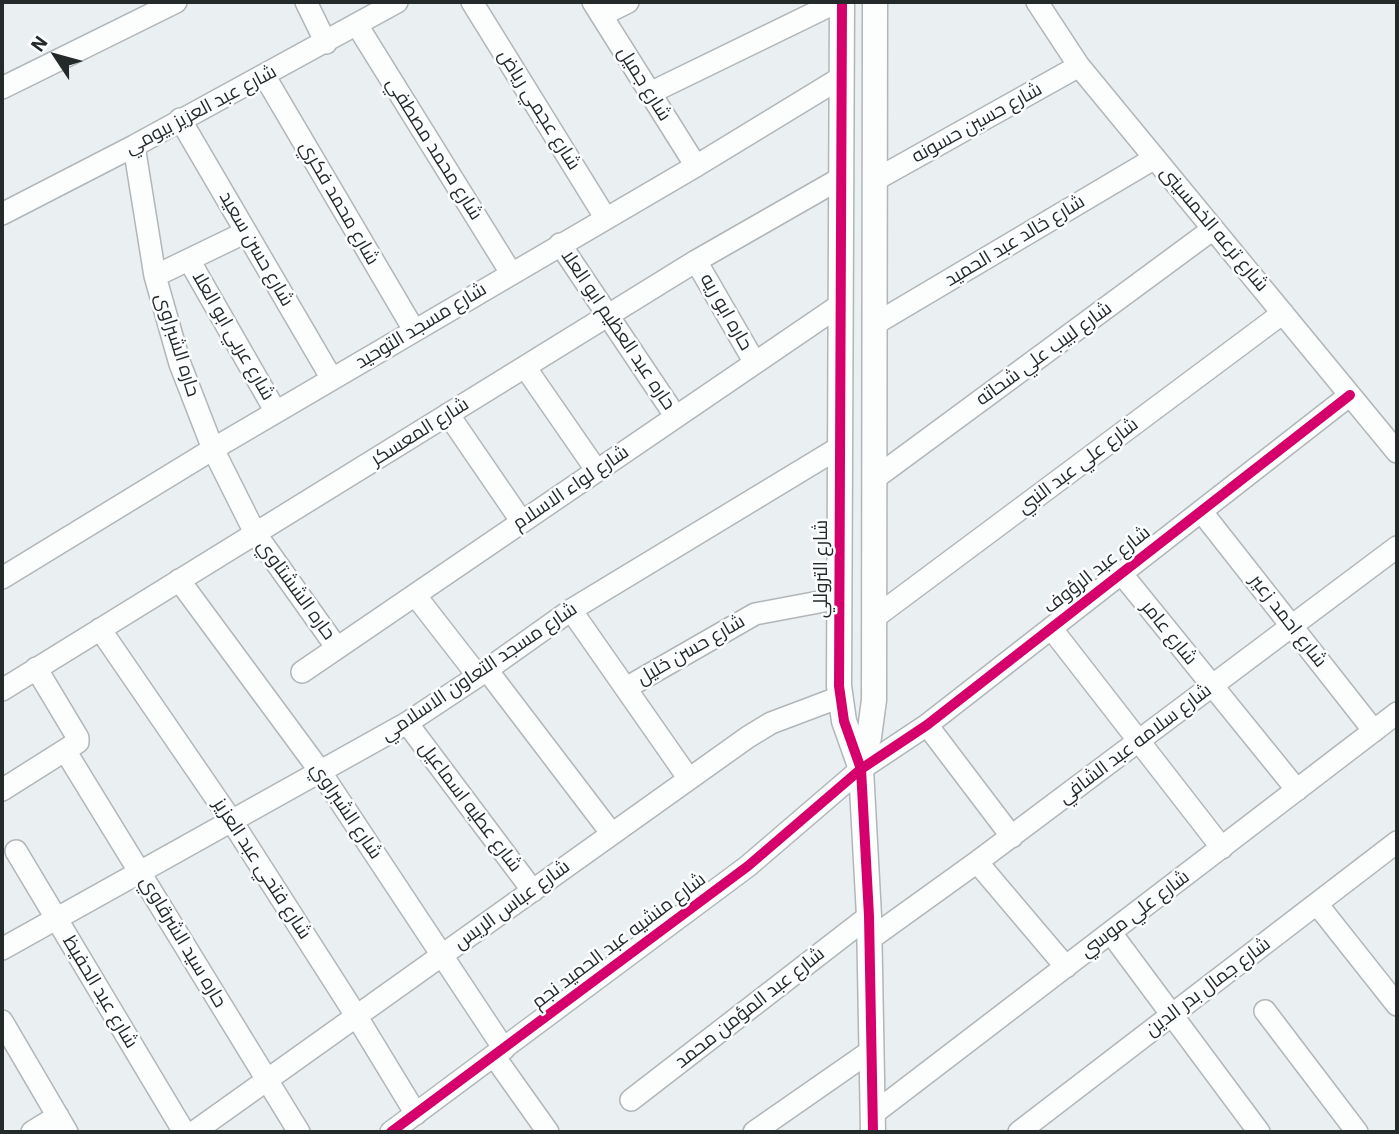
<!DOCTYPE html>
<html>
<head>
<meta charset="utf-8">
<style>
	body { margin:0 }
	#map { position:relative; width:1399px; height:1134px; overflow:hidden; background:#eaf0f2; font-family:"IBM Plex Sans",sans-serif }
	canvas { display:block }
	.frame { position:absolute; inset:0; border:4px solid #24292a; pointer-events:none }
	.north { position:absolute; left:21px; top:21px; width:70px; height:70px; -webkit-text-stroke:5px #fcfeff; paint-order:stroke; rotate:306deg; font-size:19px; font-weight:700; line-height:28px; text-align:center; color:#24292a }
	.north::after { content:''; display:block; margin:auto; width:24px; height:32px; background:#24292a; clip-path:polygon(50% 0,100% 100%,50% 72%,0 100%) }
</style>
</head>
<body>
<div id="map">
<canvas width="1399" height="1134"></canvas>
<div class="frame"></div>
<div class="north">N</div>
</div>
<script>
const g = document.querySelector('canvas').getContext('2d');
g.lineJoin = 'round';
function toPath(rows) {
  const path = new Path2D();
  for (const r of rows) {
    path.moveTo(r[0], r[1]);
    for (let i = 2; i < r.length; i += 2) path.lineTo(r[i], r[i + 1]);
  }
  return path;
}
function strokePath(path, color, width, dash) {
  g.strokeStyle = color;
  g.lineWidth = width;
  g.lineCap = dash ? 'butt' : 'round';
  g.setLineDash(dash || []);
  g.stroke(path);
}
function drawText(font, color, halo, rows, align = 'center') {
  g.font = font + ' "IBM Plex Sans",Cairo,sans-serif';
  g.lineWidth = 5;
  g.setLineDash([]);
  g.textBaseline = 'middle';
  g.strokeStyle = halo;
  g.fillStyle = color;
  for (const [text, x, y, turn = 0] of rows) {
    g.save();
    g.translate(x, y);
    g.rotate((+turn || 0) * Math.PI / 180);
    g.textAlign = isNaN(turn) ? turn : align;
    if (halo) g.strokeText(text, 0, 0);
    g.fillText(text, 0, 0);
    g.restore();
  }
}
const minor = toPath([
	[306,2,326,43],
	[472,2,605,217],
	[593,2,696,166],
	[1037,2,1079,66,1397,452],
	[602,15,628,2],
	[357,25,511,273],
	[264,75,414,330],
	[2,88,176,2],
	[650,93,837,2],
	[180,119,332,379],
	[134,146,155,276,180,364,213,449,255,533,337,648],
	[875,180,1079,66],
	[2,214,134,146,397,2],
	[560,244,676,417],
	[189,260,276,412],
	[696,261,755,363],
	[155,276,246,232],
	[875,324,1155,158],
	[525,367,597,471],
	[448,414,522,522],
	[874,479,1213,229],
	[1201,511,1374,731],
	[1121,573,1297,790],
	[2,578,213,449,696,166,842,77],
	[179,580,320,771,504,1049],
	[415,595,478,676],
	[571,610,689,779],
	[874,618,1283,313],
	[1051,628,1222,848],
	[100,629,231,820,357,1017,416,1114],
	[487,670,612,834],
	[302,672,840,305],
	[626,688,755,614,840,598],
	[2,690,696,261,841,178],
	[407,723,533,891],
	[927,725,1012,837],
	[66,752,299,1132],
	[2,790,78,742,78,738,36,668],
	[16,851,184,1132],
	[977,862,1066,967],
	[1317,904,1397,1005],
	[1111,933,1259,1132],
	[870,939,977,862,1397,547],
	[2,949,407,723,478,676,571,610,840,447],
	[1265,1011,1357,1132],
	[2,1021,67,1132],
	[494,1056,548,1132],
	[631,1100,869,916],
	[873,1114,1397,713],
	[32,1132,58,1116],
	[194,1132,748,737,771,723,840,697],
	[391,1132,748,866,861,769,927,725,1350,395],
	[754,1132,872,1050],
	[1019,1132,1397,842]
]);
const tertiary = toPath([
	[842,2,839,686,844,721,861,769,869,916,873,1132],
	[861,768,869,737,874,700,875,2]
]);
const cycleway = toPath([
	[842,2,839,686,844,721,861,769,869,916,873,1132],
	[391,1132,748,866,861,769,927,725,1350,395]
]);
const streetNames = [
	["شارع جميل",644,84,58],
	["شارع عبد العزيز بيومي",201,110,-28],
	["شارع عجمي رياض",539,110,58],
	["شارع حسين حسونه",977,123,-29],
	["شارع محمد مصطفي",434,149,58],
	["شارع محمد فكري",339,203,60],
	["شارع ترعه الخمسينى",1214,229,50],
	["شارع خالد عبد الحميد",1015,241,-31],
	["شارع حسن سعيد",256,249,60],
	["حاره ابو ريه",726,312,60],
	["شارع مسجد التوحيد",421,326,-31],
	["حاره عبد العظيم ابو العلا",618,330,56],
	["شارع عربي ابو العلا",233,336,60],
	["حاره الشبراوى",177,345,72],
	["شارع لبيب علي شحاته",1044,354,-36],
	["شارع المعسكر",420,432,-32],
	["شارع علي عبد النبي",1078,466,-37],
	["شارع لواء الاسلام",571,488,-34],
	["شارع التروللي",822,569,-90],
	["شارع عبد الرؤوف",1097,570,-38],
	["حاره الششتاوي",296,590,54],
	["شارع احمد زعير",1288,621,52],
	["شارع عامر",1169,633,51],
	["شارع حسن خليل",691,650,-30],
	["شارع مسجد التعاون الاسلامي",479,672,-34],
	["شارع سلامه عبد الشافي",1135,744,-37],
	["شارع عطيه اسماعيل",470,807,53],
	["شارع الشبراوي",346,811,56],
	["شارع فتحي عبد العزيز",262,869,57],
	["شارع عباس الريس",512,905,-36],
	["شارع علي موسي",1135,914,-37],
	["شارع منشيه عبد الحميد نجم",619,941,-37],
	["حاره سيد الشرقاوي",183,942,59],
	["شارع جمال بدر الدين",1208,987,-37],
	["شارع عبد الحفيظ",100,992,59],
	["شارع عبد المؤمن محمد",750,1008,-38]
];
strokePath(minor, '#b1b6b8', 24);
strokePath(tertiary, '#b1b6b8', 27);
strokePath(minor, '#fcfdfd', 21);
strokePath(tertiary, '#fcfdfd', 24);
strokePath(cycleway, '#d6006c', 10);
drawText('19px', '#24292a', '#fcfeff', streetNames);
</script>
</body>
</html>
